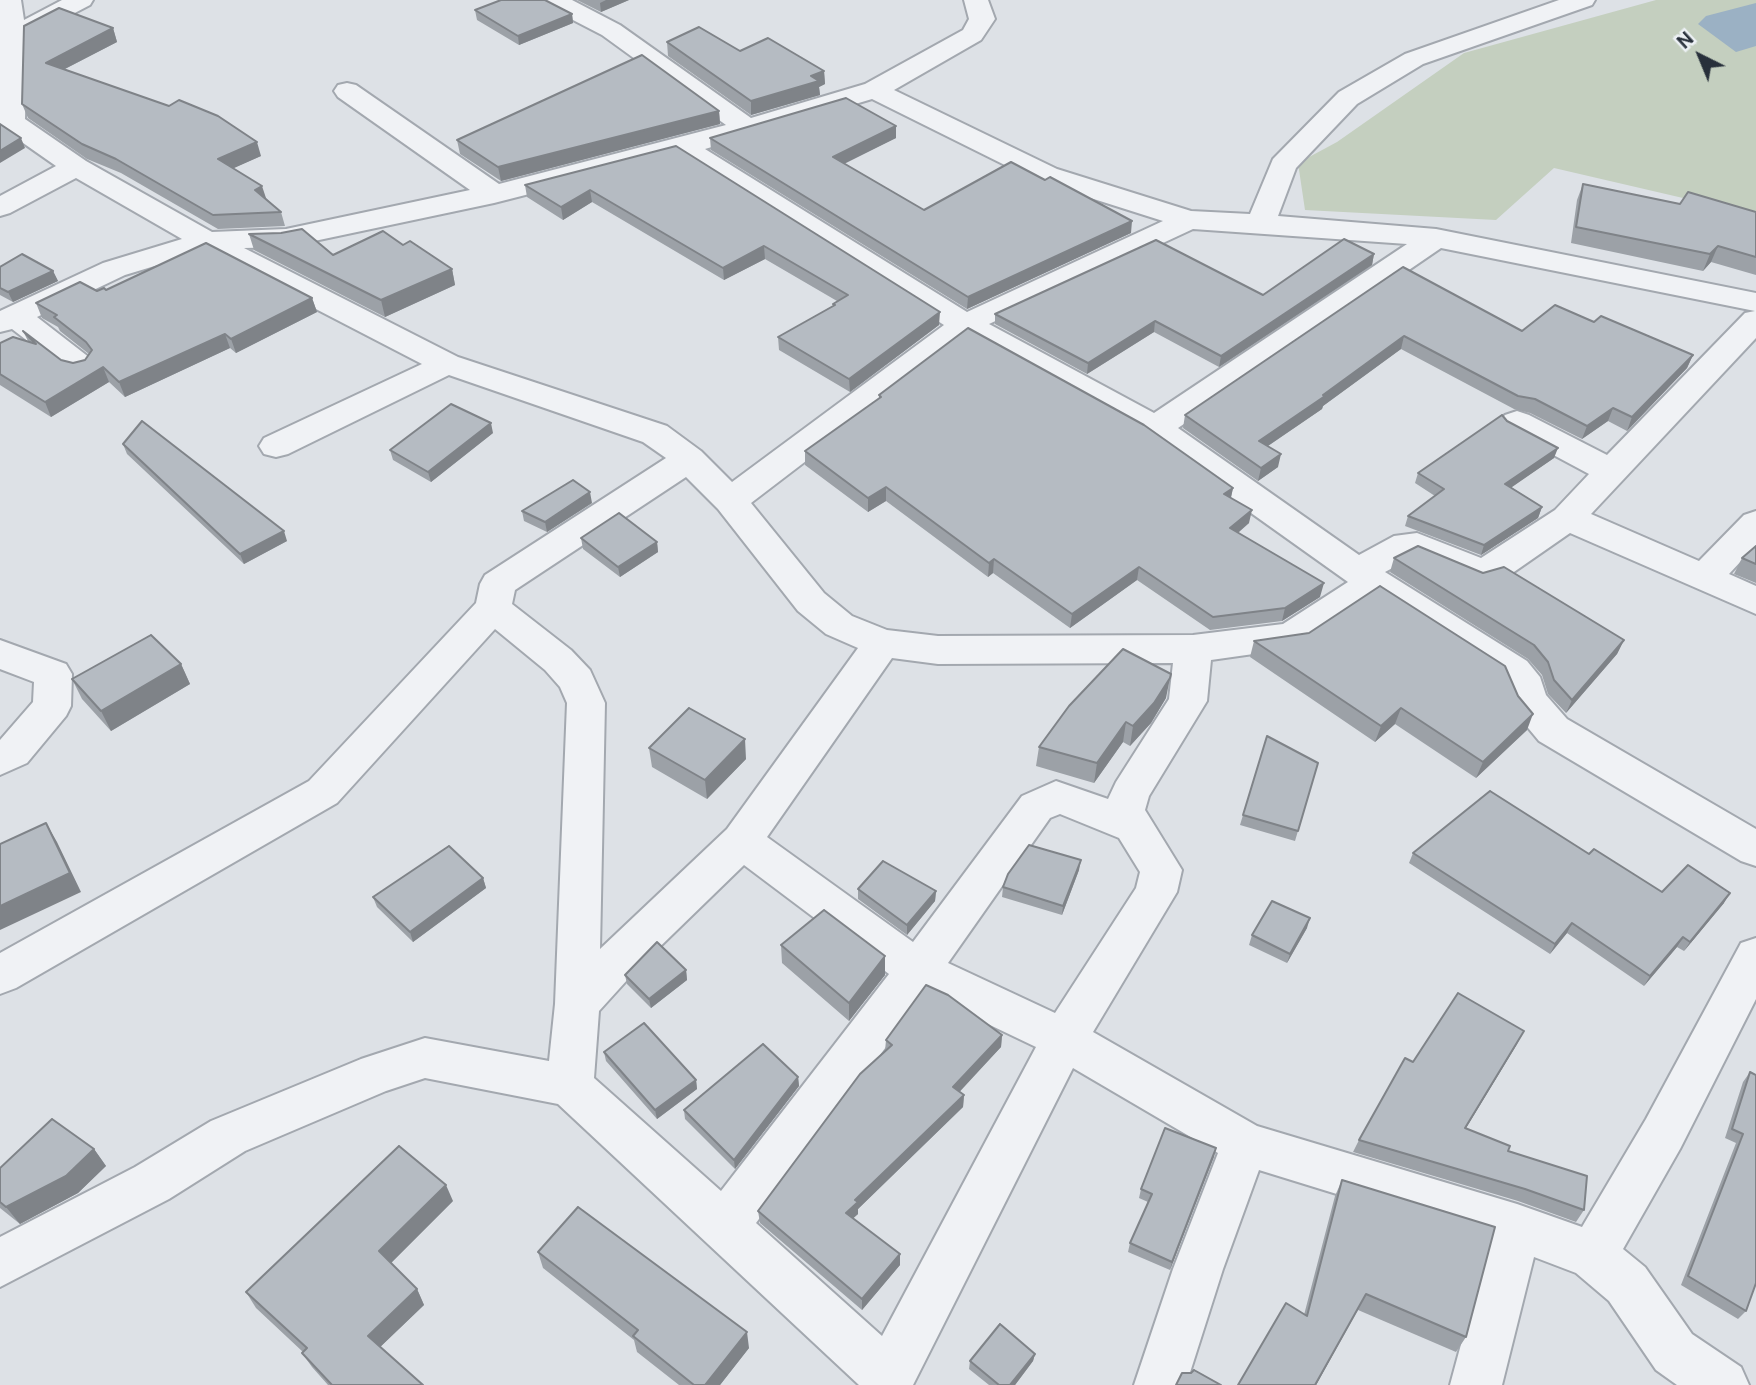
<!DOCTYPE html>
<html>
<head>
<meta charset="utf-8">
<style>
	body { margin:0 }
	#map { position:relative; width:1756px; height:1385px; overflow:hidden; background:#dde1e6; font-family:"DM Sans",sans-serif }
	canvas { display:block }
	.north { position:absolute; left:1665px; top:21px; width:70px; height:70px; -webkit-text-stroke:5px #ecf0f4; paint-order:stroke; rotate:317deg; font-size:19px; font-weight:700; line-height:28px; text-align:center; color:#28303b }
	.north::after { content:''; display:block; margin:auto; width:24px; height:32px; background:#28303b; clip-path:polygon(50% 0,100% 100%,50% 72%,0 100%) }
</style>
</head>
<body>
<div id="map">
<canvas width="1756" height="1385"></canvas>
<div class="north">N</div>
</div>
<script>
const g = document.querySelector('canvas').getContext('2d');
g.lineJoin = 'round';
function fill(path, color) {
  g.fillStyle = color;
  g.fill(path, 'evenodd');
}
function toPath(rows) {
  const path = new Path2D();
  for (const r of rows) {
    path.moveTo(r[0], r[1]);
    for (let i = 2; i < r.length; i += 2) path.lineTo(r[i], r[i + 1]);
  }
  return path;
}
function strokePath(path, color, width, dash) {
  g.strokeStyle = color;
  g.lineWidth = width;
  g.lineCap = dash ? 'butt' : 'round';
  g.setLineDash(dash || []);
  g.stroke(path);
}
const green = toPath([
	[1656,0,1756,0,1756,215,1554,168,1496,220,1305,210,1298,163,1337,142,1464,53]
]);
const water = toPath([
	[1756,3,1756,46,1736,52,1698,24,1706,16]
]);
const minor = toPath([
	[0,0,21,0,24,20,62,0,93,0,90,5,27,38,25,119,86,161,212,232,286,229,470,190,338,97,334,91,338,85,347,83,356,85,499,184,726,125,602,35,544,5,541,0,572,0,620,25,751,118,865,84,963,30,969,19,964,0,988,0,995,19,981,40,894,90,1057,169,1191,211,1250,214,1273,159,1339,92,1405,54,1559,0,1595,0,1592,5,1423,64,1357,104,1296,168,1278,216,1436,229,1756,293,1756,338,1591,514,1699,561,1744,515,1756,511,1756,545,1729,574,1756,586,1756,614,1570,533,1511,574,1479,584,1413,557,1385,572,1527,661,1540,677,1546,695,1567,719,1756,829,1756,866,1741,861,1539,741,1514,711,1501,681,1375,599,1303,647,1211,660,1207,701,1149,796,1145,810,1182,870,1177,892,1093,1032,1257,1126,1517,1204,1582,1227,1646,1119,1741,943,1756,938,1756,999,1680,1149,1623,1249,1645,1267,1692,1334,1741,1367,1749,1385,1677,1385,1656,1370,1609,1301,1576,1273,1534,1257,1502,1385,1450,1385,1489,1241,1259,1170,1223,1269,1186,1385,1134,1385,1173,1269,1218,1153,1073,1068,913,1385,859,1385,558,1104,425,1078,386,1091,245,1151,169,1199,0,1287,0,1237,135,1167,211,1121,361,1059,425,1038,549,1061,555,1004,567,703,560,687,545,670,495,629,337,803,16,988,0,994,0,953,309,781,476,603,480,584,485,575,666,458,643,442,449,375,288,454,276,457,264,454,259,446,264,438,422,364,204,251,125,275,37,317,90,358,95,365,90,372,79,375,68,372,12,329,0,332,0,311,103,263,182,239,76,178,10,213,0,216,0,196,56,166,6,131,0,132,0,0],
	[872,99,1037,181,1163,221,967,312,705,149,872,99],
	[678,156,944,325,732,482,701,451,667,426,458,357,244,248,286,247,494,203,678,156],
	[1193,229,1407,244,1154,413,989,324,1193,229],
	[1441,248,1755,311,1745,313,1607,455,1529,415,1517,411,1505,415,1500,422,1505,429,1589,474,1555,510,1481,558,1417,533,1394,536,1359,555,1178,428,1441,248],
	[967,338,1143,436,1348,582,1283,624,1193,635,938,636,887,630,852,616,824,593,751,503,967,338],
	[686,477,718,509,798,611,826,634,858,648,727,829,600,949,605,703,590,670,571,650,512,604,515,590,686,477],
	[892,658,938,664,1173,663,1169,699,1116,782,1108,799,1056,781,1022,796,913,942,767,837,892,658],
	[1060,814,1119,838,1140,872,1136,888,1055,1013,948,963,1050,818,1060,814],
	[744,865,889,974,721,1191,594,1078,599,1011,638,968,744,865],
	[925,994,1036,1047,882,1336,756,1223,925,994],
	[0,640,66,664,72,674,71,706,66,716,27,763,0,775,0,740,33,702,34,682,0,669,0,640]
]);
const wall = toPath([
	[577,0,629,0,601,12],
	[475,10,572,14,573,23,519,45,477,20],
	[113,28,117,42,65,69,261,156,233,168,281,212,285,226,218,229,121,173,87,159,28,118,22,104],
	[667,42,740,51,824,71,825,84,819,87,820,95,751,115,668,56],
	[719,111,720,124,501,181,460,154,457,140],
	[896,126,896,138,844,163,924,210,1131,233,967,309,711,150,710,138],
	[676,146,939,325,850,392,779,350,778,337,833,306,833,304,837,301,765,259,724,280,592,202,563,220,527,197,525,185],
	[1583,184,1680,204,1756,212,1756,275,1711,262,1703,271,1571,243,1577,200],
	[249,234,333,255,403,245,452,269,455,285,385,317,254,250],
	[1374,254,1372,265,1219,367,1154,332,1087,374,995,324,995,314,1263,295],
	[0,267,53,271,58,281,13,302,0,295],
	[1403,267,1522,331,1594,322,1693,355,1687,368,1627,431,1608,421,1582,439,1530,413,1514,409,1401,349,1323,406,1322,409,1268,446,1278,467,1258,481,1183,428,1185,415],
	[106,290,312,298,317,312,236,353,230,348,125,397,109,382,51,417,0,385,0,343,28,341,23,331,61,360,73,363,85,360,89,354,60,331,58,327,42,318,36,303],
	[879,395,1233,488,1231,498,1249,523,1238,533,1320,597,1282,621,1210,630,1137,580,1070,628,993,573,988,577,886,501,868,512,805,465,805,451,879,399],
	[1507,421,1554,458,1511,487,1542,507,1538,518,1481,555,1405,526,1408,516,1435,496,1415,483,1418,473],
	[493,433,431,482,393,460,390,450],
	[123,444,287,541,244,564,127,454],
	[592,503,547,532,524,521,522,511],
	[581,538,657,542,658,552,620,577,583,549],
	[1756,546,1756,583,1734,574,1742,558],
	[1394,558,1624,640,1617,654,1566,713,1548,694,1542,675,1528,659,1390,572],
	[1254,641,1527,730,1476,778,1395,724,1375,742,1250,657],
	[181,664,190,684,111,731,82,699,72,679],
	[1166,698,1151,723,1130,746,1123,742,1094,783,1036,766,1039,747],
	[649,748,746,759,707,799,652,767],
	[1318,763,1295,841,1240,825,1243,815],
	[1413,853,1589,854,1662,892,1724,903,1684,951,1677,947,1644,986,1567,933,1550,954,1409,863],
	[1079,870,1062,915,1002,897,1003,887],
	[483,878,486,888,413,942,377,907,373,897],
	[858,889,936,891,935,901,907,935,858,899],
	[1307,928,1287,963,1249,945,1252,935],
	[781,945,885,975,849,1021,782,963],
	[686,970,687,980,651,1008,627,984,625,975],
	[1002,1035,1001,1047,959,1091,964,1095,963,1107,858,1209,858,1214,853,1218,900,1265,862,1310,760,1223,758,1211,885,1051,886,1040],
	[1517,1044,1466,1128,1508,1151,1584,1210,1576,1222,1518,1201,1353,1152,1359,1140,1413,1062],
	[604,1052,696,1080,697,1089,657,1119,606,1061],
	[1750,1072,1756,1075,1756,1074,1756,1283,1746,1311,1738,1319,1681,1285,1736,1143,1725,1138,1743,1082],
	[798,1077,799,1086,735,1169,685,1119,684,1110],
	[1216,1148,1170,1270,1128,1252,1130,1243,1148,1202,1139,1198,1141,1189],
	[94,1149,106,1166,78,1193,20,1224,0,1208,0,1168],
	[1342,1180,1466,1337,1456,1352,1358,1310,1316,1385,1304,1315,1335,1196],
	[453,1201,391,1263,417,1289,424,1305,380,1347,423,1385,328,1385,312,1367,302,1353,303,1352,256,1308,246,1292],
	[538,1252,749,1348,720,1385,679,1385,637,1352,634,1340,543,1268],
	[1035,1354,1033,1361,1015,1385,989,1385,969,1369,970,1361]
]);
const shadedWall = toPath([
	[606,0,629,0,601,12,600,3],
	[572,14,573,23,519,45,518,36],
	[113,28,117,42,51,76,46,63],
	[824,71,825,84,819,87,820,95,751,115,751,101],
	[719,111,720,124,501,181,498,167],
	[896,126,896,138,834,169,833,157],
	[21,138,25,148,0,163,0,151],
	[257,142,261,156,223,173,218,159],
	[262,186,267,201,255,190],
	[590,190,592,202,563,220,561,207],
	[1132,221,1131,233,967,309,968,297],
	[764,246,765,259,724,280,723,268],
	[1718,246,1711,262,1703,271,1710,254],
	[1374,254,1372,265,1219,367,1221,356],
	[452,269,455,285,385,317,381,300],
	[53,271,58,281,13,302,8,292],
	[312,298,317,312,236,353,231,339],
	[940,312,939,325,850,392,849,379],
	[1155,321,1154,332,1087,374,1088,363],
	[225,334,230,348,125,397,119,382],
	[1404,336,1401,349,1323,406,1322,409,1256,454,1259,441],
	[1693,355,1687,368,1627,431,1632,417],
	[103,367,109,382,51,417,45,402],
	[1613,408,1608,421,1582,439,1587,426],
	[491,423,493,433,431,482,428,472],
	[1558,448,1554,458,1502,494,1505,484],
	[1281,454,1278,467,1258,481,1261,468],
	[886,487,886,501,868,512,868,498],
	[1233,488,1230,501,1224,494],
	[590,492,592,503,547,532,545,522],
	[1542,507,1538,518,1481,555,1484,545],
	[1252,510,1249,523,1227,542,1230,528],
	[284,531,287,541,244,564,240,554],
	[657,542,658,552,620,577,618,567],
	[994,559,993,573,988,577,989,563],
	[1139,567,1137,580,1070,628,1072,614],
	[1324,583,1320,597,1282,621,1285,608],
	[1624,640,1617,654,1566,713,1572,700],
	[181,664,190,684,111,731,101,711],
	[1170,678,1166,698,1151,723,1130,746,1133,726],
	[1401,708,1395,724,1375,742,1381,726],
	[1533,714,1527,730,1476,778,1483,762],
	[1126,722,1123,742,1094,783,1097,763],
	[745,739,746,759,707,799,705,780],
	[46,823,57,842,81,892,0,930,0,906],
	[1081,860,1079,870,1062,915,1063,906],
	[483,878,486,888,413,942,410,932],
	[936,891,935,901,907,935,907,925],
	[1730,893,1724,903,1684,951,1690,942],
	[1310,918,1307,928,1287,963,1290,954],
	[1572,923,1567,933,1550,954,1555,944],
	[1683,937,1677,947,1644,986,1650,976],
	[885,956,885,975,849,1021,849,1003],
	[686,970,687,980,651,1008,649,999],
	[1524,1031,1517,1044,1458,1141,1465,1128],
	[1002,1035,1001,1047,953,1099,953,1087],
	[798,1077,799,1086,735,1169,734,1160],
	[696,1080,697,1089,657,1119,655,1110],
	[964,1095,963,1107,858,1209,858,1214,847,1224,846,1213,855,1200],
	[1216,1148,1214,1157,1170,1270,1172,1262],
	[94,1149,106,1166,78,1193,20,1224,6,1207],
	[446,1185,453,1201,387,1267,379,1251],
	[900,1254,900,1265,862,1310,862,1299],
	[417,1289,424,1305,376,1351,368,1336],
	[1366,1294,1316,1385,1315,1385],
	[747,1332,749,1348,720,1385,705,1385],
	[1035,1354,1033,1361,1015,1385,1010,1385]
]);
const building = toPath([
	[501,0,545,0,572,14,518,36,475,10,501,0],
	[59,8,113,28,46,63,169,106,179,100,218,116,257,142,218,159,262,186,255,190,281,212,213,215,116,159,82,144,22,104,24,26,59,8],
	[699,27,740,51,768,38,824,71,811,76,819,81,751,101,667,42,699,27],
	[642,55,719,111,498,167,457,140,642,55],
	[846,98,896,126,833,157,924,210,1011,162,1045,180,1050,177,1132,221,968,297,710,138,846,98],
	[0,124,21,138,0,151,0,124],
	[676,146,940,312,849,379,778,337,835,305,833,304,848,295,764,246,723,268,590,190,561,207,525,185,676,146],
	[1583,184,1680,204,1688,192,1756,212,1756,257,1718,246,1710,254,1576,227,1583,184],
	[302,229,333,255,383,231,403,245,410,241,452,269,381,300,249,234,281,233,302,229],
	[1344,239,1374,254,1221,356,1155,321,1088,363,995,314,1156,240,1263,295,1344,239],
	[206,243,312,298,231,339,225,334,119,382,103,367,45,402,0,374,0,343,13,337,36,344,23,331,61,360,73,363,85,360,92,350,86,342,54,317,57,315,36,303,80,282,97,291,104,288,106,290,206,243],
	[22,254,53,271,8,292,0,288,0,267,22,254],
	[1403,267,1522,331,1555,305,1594,322,1601,316,1693,355,1632,417,1613,408,1587,426,1535,399,1518,396,1404,336,1323,395,1325,396,1259,441,1281,454,1261,468,1185,415,1403,267],
	[968,328,1144,425,1233,488,1224,494,1252,510,1230,528,1324,583,1285,608,1213,617,1139,567,1072,614,994,559,989,563,886,487,868,498,805,451,881,397,879,395,968,328],
	[451,404,491,423,428,472,390,450,451,404],
	[1502,415,1507,421,1558,448,1505,484,1542,507,1484,545,1408,516,1444,489,1418,473,1502,415],
	[142,421,284,531,240,554,123,444,142,421],
	[573,480,590,492,545,522,522,511,573,480],
	[619,513,657,542,618,567,581,538,619,513],
	[1418,546,1483,573,1504,567,1624,640,1572,700,1554,680,1548,662,1534,645,1394,558,1418,546],
	[1756,546,1756,564,1742,558,1756,546],
	[1380,586,1505,666,1518,696,1533,714,1483,762,1401,708,1381,726,1254,641,1309,633,1380,586],
	[151,635,181,664,101,711,72,679,151,635],
	[1123,649,1171,674,1170,678,1154,703,1133,726,1126,722,1097,763,1039,747,1069,706,1123,649],
	[689,708,745,739,705,780,649,748,689,708],
	[1267,736,1318,763,1298,831,1243,815,1267,736],
	[1490,791,1589,854,1594,849,1662,892,1688,865,1730,893,1690,942,1683,937,1650,976,1572,923,1555,944,1413,853,1490,791],
	[46,823,70,873,0,906,0,844,46,823],
	[1029,845,1081,860,1063,906,1003,887,1008,874,1029,845],
	[449,846,483,878,410,932,373,897,449,846],
	[883,861,936,891,907,925,858,889,883,861],
	[1272,901,1310,918,1290,954,1252,935,1272,901],
	[824,910,885,956,849,1003,781,945,824,910],
	[657,942,686,970,649,999,625,975,657,942],
	[926,985,948,995,1002,1035,953,1087,964,1095,855,1200,858,1202,846,1213,900,1254,862,1299,758,1211,860,1074,892,1045,886,1040,926,985],
	[1458,993,1524,1031,1465,1128,1510,1146,1508,1151,1587,1176,1584,1210,1525,1189,1359,1140,1405,1058,1413,1062,1458,993],
	[644,1023,696,1080,655,1110,604,1052,644,1023],
	[763,1044,798,1077,734,1160,684,1110,763,1044],
	[1750,1072,1756,1075,1756,1283,1746,1311,1688,1276,1743,1134,1732,1129,1750,1072],
	[52,1119,94,1149,66,1176,6,1207,0,1202,0,1168,52,1119],
	[1165,1128,1216,1148,1172,1262,1130,1243,1152,1194,1141,1189,1165,1128],
	[399,1146,446,1185,379,1251,417,1289,368,1336,423,1385,332,1385,302,1353,307,1348,246,1292,399,1146],
	[1342,1180,1495,1227,1466,1337,1366,1294,1315,1385,1238,1385,1286,1303,1307,1316,1342,1180],
	[578,1207,747,1332,705,1385,694,1385,633,1336,638,1330,538,1252,578,1207],
	[1000,1324,1035,1354,1010,1385,999,1385,970,1361,1000,1324],
	[1194,1370,1221,1385,1176,1385,1182,1373,1191,1373,1194,1370]
]);
fill(green, '#c4cfbf');
fill(water, '#9bb1c4');
strokePath(minor, '#a3a8af', 4);
fill(minor, '#f0f2f5');
fill(wall, '#9ca1a7');
fill(shadedWall, '#7f8388');
fill(building, '#b5bbc2');
strokePath(building, '#7f8388', 2);
</script>
</body>
</html>
